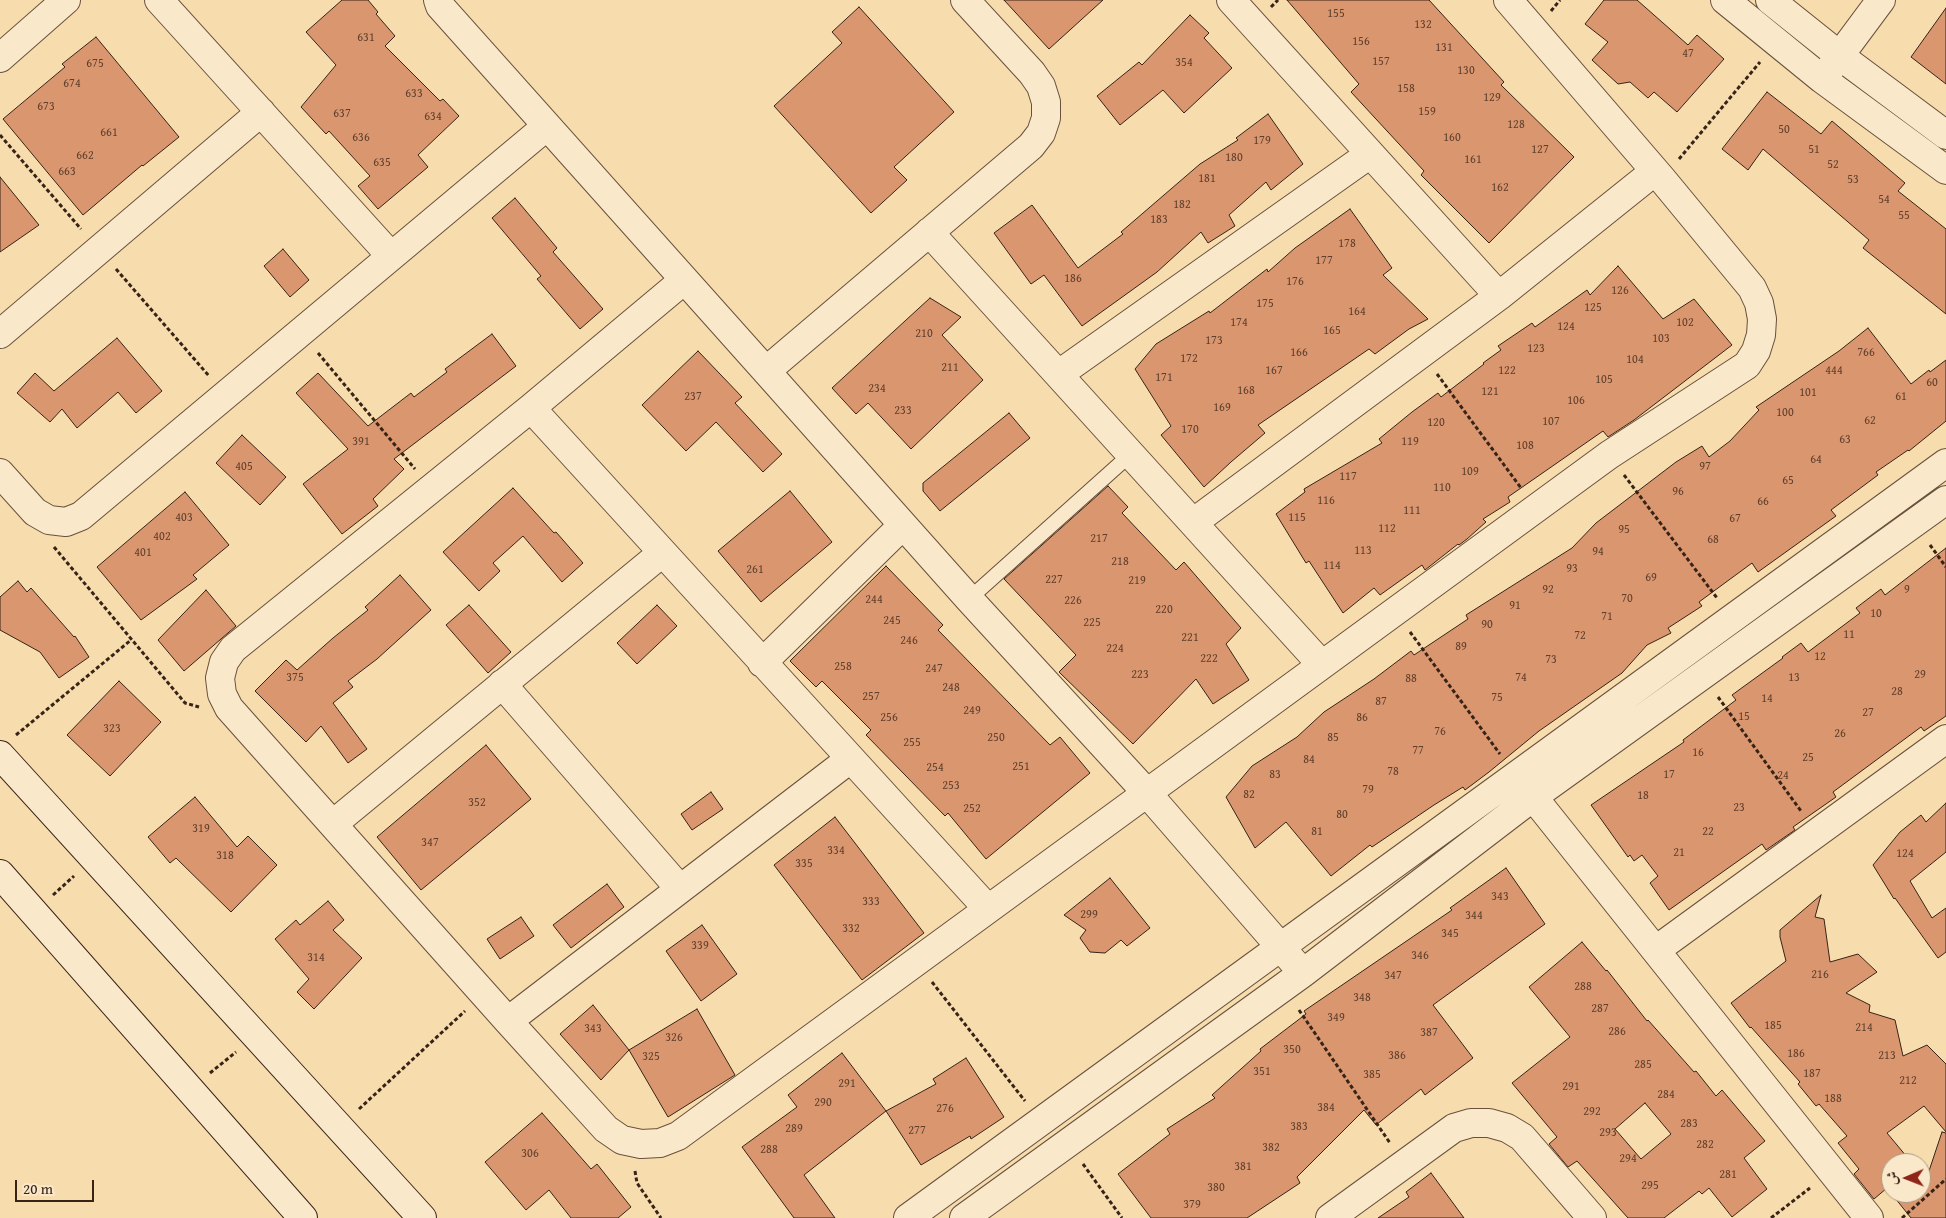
<!DOCTYPE html>
<html>
<head>
<meta charset="utf-8">
<style>
	body { margin:0 }
	#map { position:relative; width:1946px; height:1218px; overflow:hidden; background:#f7dcae; font-family:"Gentium Book Plus",Amiri,serif }
	canvas { display:block }
	.north { position:absolute; left:1881px; top:1153px; width:50px; height:50px; box-sizing:border-box; background:#fae8ca; border:1px solid #ac9982; border-radius:50%; rotate:269deg; font-size:14px; font-weight:700; line-height:20px; text-align:center; color:#382317 }
	.north::after { content:''; display:block; margin:auto; width:18px; height:22px; background:#8f2418; clip-path:polygon(50% 0,100% 100%,50% 72%,0 100%) }
	.scale { position:absolute; left:15px; top:1180px; width:79px; height:22px; box-sizing:border-box; border:2px solid #382317; border-top:0; padding-left:6px; font-size:15px; line-height:18px; white-space:nowrap; color:#382317; -webkit-text-stroke:4px #fae8ca; paint-order:stroke }
</style>
</head>
<body>
<div id="map">
<canvas width="1946" height="1218"></canvas>
<div class="north">ش</div>
<div class="scale">20 m</div>
</div>
<script>
const g = document.querySelector('canvas').getContext('2d');
g.lineJoin = 'round';
function fill(path, color) {
  g.fillStyle = color;
  g.fill(path, 'evenodd');
}
function toPath(rows) {
  const path = new Path2D();
  for (const r of rows) {
    path.moveTo(r[0], r[1]);
    for (let i = 2; i < r.length; i += 2) path.lineTo(r[i], r[i + 1]);
  }
  return path;
}
function strokePath(path, color, width, dash) {
  g.strokeStyle = color;
  g.lineWidth = width;
  g.lineCap = dash ? 'butt' : 'round';
  g.setLineDash(dash || []);
  g.stroke(path);
}
function drawText(font, color, halo, rows, align = 'center') {
  g.font = font + ' "Gentium Book Plus",serif';
  g.lineWidth = 5;
  g.setLineDash([]);
  g.textBaseline = 'middle';
  g.strokeStyle = halo;
  g.fillStyle = color;
  for (const [text, x, y, turn = 0] of rows) {
    g.save();
    g.translate(x, y);
    g.rotate((+turn || 0) * Math.PI / 180);
    g.textAlign = isNaN(turn) ? turn : align;
    if (halo) g.strokeText(text, 0, 0);
    g.fillText(text, 0, 0);
    g.restore();
  }
}
const building = toPath([
	[342,0,368,0,378,12,376,14,395,36,385,46,440,101,443,99,459,116,418,155,428,167,378,209,358,186,370,176,329,131,326,134,301,107,336,65,306,32,342,0],
	[1004,0,1103,0,1049,49,1004,0],
	[1287,0,1429,0,1504,82,1501,85,1574,157,1489,243,1421,175,1424,171,1351,92,1359,84,1287,0],
	[1604,0,1637,0,1688,45,1697,35,1724,59,1677,112,1654,92,1648,98,1630,82,1618,84,1592,60,1608,42,1585,24,1604,0],
	[859,7,954,112,894,167,907,180,871,213,774,106,842,43,832,32,859,7],
	[1946,8,1946,84,1911,57,1946,8],
	[1190,15,1209,33,1204,38,1232,68,1184,113,1163,90,1120,125,1097,96,1139,62,1142,65,1190,15],
	[96,37,179,137,143,166,142,165,83,215,3,119,65,67,62,64,96,37],
	[1767,92,1821,134,1832,121,1905,183,1898,191,1946,229,1946,314,1863,248,1869,240,1763,149,1748,170,1722,149,1767,92],
	[1268,114,1303,164,1271,190,1266,182,1229,215,1235,226,1208,243,1201,232,1157,272,1082,326,1044,275,1031,284,994,233,1032,205,1078,268,1123,234,1121,232,1200,164,1238,140,1236,138,1268,114],
	[0,177,39,225,0,252,0,177],
	[515,198,557,248,553,252,603,309,580,329,537,279,541,276,492,218,515,198],
	[1350,209,1392,268,1383,275,1428,319,1409,329,1375,354,1369,349,1258,425,1265,433,1231,462,1204,487,1161,435,1171,426,1135,369,1156,344,1209,311,1210,313,1267,269,1268,272,1295,248,1350,209],
	[283,249,309,280,290,297,264,266,283,249],
	[1618,266,1663,319,1694,299,1732,345,1634,420,1608,437,1603,431,1508,497,1510,502,1483,519,1486,522,1467,539,1459,545,1458,544,1425,570,1422,565,1380,595,1374,588,1343,613,1309,561,1306,563,1276,514,1305,492,1304,489,1382,443,1379,439,1412,412,1438,393,1441,397,1484,364,1483,363,1501,350,1498,346,1532,323,1535,327,1587,290,1590,295,1618,266],
	[930,298,961,317,942,335,983,380,911,449,868,403,856,414,832,388,930,298],
	[1868,328,1911,384,1929,370,1930,372,1946,360,1946,421,1909,451,1908,450,1876,472,1878,475,1831,510,1836,516,1758,572,1752,563,1699,602,1702,606,1668,628,1671,633,1647,645,1622,673,1539,731,1489,772,1465,790,1463,787,1434,805,1372,847,1370,845,1331,876,1286,822,1255,848,1226,797,1252,766,1297,737,1324,712,1374,679,1411,651,1414,655,1468,619,1466,615,1572,548,1596,523,1676,462,1702,446,1709,457,1730,441,1759,410,1756,407,1839,351,1868,328],
	[492,334,516,366,394,459,404,469,373,499,378,506,342,534,303,484,348,449,296,393,318,373,368,426,411,393,414,397,447,372,445,369,492,334],
	[117,338,162,391,136,413,118,392,77,428,62,409,50,422,17,393,35,373,54,391,117,338],
	[698,351,742,397,735,403,782,454,763,472,716,422,686,451,642,405,698,351],
	[1009,413,1030,438,940,511,923,491,923,483,1009,413],
	[242,435,286,477,260,505,216,463,242,435],
	[1108,486,1128,507,1122,513,1176,570,1184,562,1241,628,1226,644,1249,680,1213,704,1196,679,1133,744,1059,672,1076,655,1004,579,1108,486],
	[513,488,554,533,556,532,583,563,562,582,523,536,493,563,500,571,479,591,443,552,513,488],
	[790,491,832,542,761,602,718,551,790,491],
	[185,492,229,545,193,575,197,579,141,620,97,567,185,492],
	[1946,548,1946,716,1924,731,1921,727,1833,792,1836,797,1793,827,1795,830,1766,850,1762,844,1669,910,1650,883,1658,876,1642,855,1634,861,1630,855,1628,857,1591,805,1684,742,1683,740,1736,700,1732,695,1783,658,1782,657,1801,643,1808,652,1860,613,1856,608,1881,589,1885,595,1946,548],
	[886,566,943,625,938,630,1050,745,1060,737,1090,773,986,859,948,813,945,816,866,735,871,730,822,681,816,687,790,661,886,566],
	[400,575,431,610,377,659,348,681,353,687,333,703,367,749,348,763,321,726,306,742,255,691,286,660,297,670,333,638,368,610,365,607,400,575],
	[18,581,27,592,31,588,74,637,75,636,89,657,59,678,40,652,0,630,0,597,18,581],
	[206,590,236,626,184,671,158,640,206,590],
	[469,605,511,652,488,673,446,625,469,605],
	[657,605,677,626,637,664,617,643,657,605],
	[119,681,161,722,110,776,67,735,119,681],
	[486,745,531,799,421,890,377,837,486,745],
	[711,792,723,809,692,830,681,814,711,792],
	[195,797,237,847,248,836,277,865,231,912,176,858,170,863,148,837,195,797],
	[1946,803,1946,852,1910,881,1932,918,1946,908,1946,952,1938,958,1895,898,1894,899,1873,865,1900,832,1921,815,1926,822,1946,803],
	[835,817,924,933,862,980,774,865,835,817],
	[1506,868,1545,924,1433,1005,1473,1058,1425,1095,1421,1089,1376,1125,1364,1110,1297,1177,1300,1183,1247,1218,1151,1218,1118,1174,1170,1134,1167,1129,1215,1098,1212,1095,1261,1051,1260,1049,1306,1014,1304,1011,1452,910,1450,908,1506,868],
	[1110,878,1150,928,1127,946,1121,940,1105,953,1090,952,1080,938,1086,930,1064,915,1110,878],
	[607,884,624,907,571,948,553,925,607,884],
	[1821,895,1815,917,1824,919,1830,962,1858,954,1877,972,1846,993,1870,1005,1869,1012,1895,1020,1903,1056,1927,1045,1946,1064,1946,1132,1924,1106,1887,1133,1912,1163,1891,1163,1891,1192,1887,1188,1874,1199,1854,1174,1859,1169,1838,1143,1847,1136,1819,1104,1816,1106,1798,1084,1800,1082,1751,1027,1750,1028,1731,1003,1786,961,1780,937,1780,930,1821,895],
	[328,901,344,920,333,930,362,958,314,1009,297,992,309,979,275,939,296,920,300,925,328,901],
	[521,917,534,936,500,959,487,939,521,917],
	[702,925,737,974,701,1001,666,951,702,925],
	[1582,942,1606,971,1607,970,1647,1021,1648,1020,1694,1072,1696,1071,1716,1096,1722,1090,1765,1141,1744,1158,1767,1189,1732,1217,1709,1188,1702,1194,1699,1191,1664,1218,1628,1218,1577,1161,1568,1167,1549,1144,1557,1137,1512,1083,1570,1037,1529,987,1582,942],
	[1645,1103,1671,1134,1641,1159,1615,1129,1645,1103],
	[593,1005,629,1050,601,1080,560,1034,593,1005],
	[697,1009,735,1075,668,1117,629,1050,697,1009],
	[842,1053,886,1111,804,1175,835,1218,794,1218,742,1147,797,1107,788,1095,842,1053],
	[966,1058,1004,1117,971,1139,970,1136,921,1165,886,1111,936,1084,933,1079,966,1058],
	[542,1113,591,1169,597,1164,631,1207,618,1218,571,1218,549,1190,526,1210,485,1162,542,1113],
	[1942,1132,1946,1133,1946,1218,1911,1218,1891,1193,1921,1193,1921,1174,1926,1180,1942,1132],
	[1431,1173,1464,1218,1378,1218,1409,1197,1406,1192,1431,1173]
]);
const path = toPath([
	[1271,7,1278,0],
	[1551,11,1560,0],
	[0,135,81,229],
	[1679,159,1760,62],
	[116,269,209,376],
	[318,353,415,469],
	[1437,374,1521,488],
	[1624,475,1717,598],
	[1930,545,1946,567],
	[54,547,185,703,199,707],
	[1410,632,1500,754],
	[1718,697,1801,811],
	[16,735,131,640],
	[53,895,74,876],
	[932,982,1025,1101],
	[1299,1010,1390,1143],
	[210,1073,236,1052],
	[359,1109,465,1011],
	[1083,1164,1122,1218],
	[635,1171,637,1183,661,1218],
	[1771,1218,1810,1188],
	[1902,1218,1946,1179]
]);
const lane = toPath([
	[969,599,1132,453]
]);
const street = toPath([
	[159,0,391,256],
	[438,0,440,6,766,371,969,599,1147,793,1303,973],
	[1231,0,1499,296],
	[1725,0,1822,79,1946,170],
	[1770,0,1840,56,1946,135],
	[0,58,66,0],
	[1829,70,1881,0],
	[929,232,1322,665],
	[684,280,531,408,233,649,224,662,220,678,222,694,229,708,508,1021,606,1129,622,1140,641,1144,660,1143,678,1136,1609,455,1747,365,1756,351,1761,335,1762,319,1759,303,1752,288,1662,179,1508,0],
	[0,334,261,112],
	[766,371,1031,146,1041,133,1046,118,1046,102,1041,86,1032,73,965,0],
	[1059,374,1370,154],
	[531,408,988,909],
	[0,473,35,512,49,520,66,522,81,516,547,126],
	[1194,522,1499,296,1655,171],
	[762,663,903,525],
	[502,684,680,889],
	[1522,783,1869,1218],
	[333,824,662,553],
	[1656,950,1946,739],
	[508,1021,850,759],
	[908,1218,1946,463],
	[964,1218,1303,973,1533,797,1946,500],
	[1330,1218,1454,1128,1471,1123,1489,1123,1507,1128,1522,1137,1592,1218]
]);
const secondary = toPath([
	[0,755,422,1218],
	[0,874,303,1218]
]);
const numberNames = [
	["155",1336,14],
	["132",1423,25],
	["631",366,38],
	["156",1361,42],
	["131",1444,48],
	["47",1688,54],
	["157",1381,62],
	["354",1184,63],
	["675",95,64],
	["130",1466,71],
	["674",72,84],
	["158",1406,89],
	["633",414,94],
	["129",1492,98],
	["673",46,107],
	["159",1427,112],
	["637",342,114],
	["634",433,117],
	["128",1516,125],
	["50",1784,130],
	["661",109,133],
	["636",361,138],
	["160",1452,138],
	["179",1262,141],
	["127",1540,150],
	["51",1814,150],
	["662",85,156],
	["180",1234,158],
	["161",1473,160],
	["635",382,163],
	["52",1833,165],
	["663",67,172],
	["181",1207,179],
	["53",1853,180],
	["162",1500,188],
	["54",1884,200],
	["182",1182,205],
	["55",1904,216],
	["183",1159,220],
	["178",1347,244],
	["177",1324,261],
	["186",1073,279],
	["176",1295,282],
	["126",1620,291],
	["175",1265,304],
	["125",1593,308],
	["164",1357,312],
	["174",1239,323],
	["102",1685,323],
	["124",1566,327],
	["165",1332,331],
	["210",924,334],
	["103",1661,339],
	["173",1214,341],
	["123",1536,349],
	["166",1299,353],
	["766",1866,353],
	["172",1189,359],
	["104",1635,360],
	["211",950,368],
	["167",1274,371],
	["122",1507,371],
	["444",1834,371],
	["171",1164,378],
	["105",1604,380],
	["60",1932,383],
	["234",877,389],
	["168",1246,391],
	["121",1490,392],
	["101",1808,393],
	["237",693,397],
	["61",1901,397],
	["106",1576,401],
	["169",1222,408],
	["233",903,411],
	["100",1785,413],
	["62",1870,421],
	["107",1551,422],
	["120",1436,423],
	["170",1190,430],
	["63",1845,440],
	["391",361,442],
	["119",1410,442],
	["108",1525,446],
	["64",1816,460],
	["405",244,467],
	["97",1705,467],
	["109",1470,472],
	["117",1348,477],
	["65",1788,481],
	["110",1442,488],
	["96",1678,492],
	["116",1326,501],
	["66",1763,502],
	["111",1412,511],
	["403",184,518],
	["115",1297,518],
	["67",1735,519],
	["112",1387,529],
	["95",1624,530],
	["402",162,537],
	["217",1099,539],
	["68",1713,540],
	["113",1363,551],
	["94",1598,552],
	["401",143,553],
	["218",1120,562],
	["114",1332,566],
	["93",1572,569],
	["261",755,570],
	["69",1651,578],
	["227",1054,580],
	["219",1137,581],
	["92",1548,590],
	["9",1907,590],
	["70",1627,599],
	["244",874,600],
	["226",1073,601],
	["91",1515,606],
	["220",1164,610],
	["10",1876,614],
	["71",1607,617],
	["245",892,621],
	["225",1092,623],
	["90",1487,625],
	["11",1849,635],
	["72",1580,636],
	["221",1190,638],
	["246",909,641],
	["89",1461,647],
	["224",1115,649],
	["12",1820,657],
	["222",1209,659],
	["73",1551,660],
	["258",843,667],
	["247",934,669],
	["223",1140,675],
	["29",1920,675],
	["375",295,678],
	["74",1521,678],
	["13",1794,678],
	["88",1411,679],
	["248",951,688],
	["28",1897,692],
	["257",871,697],
	["75",1497,698],
	["14",1767,699],
	["87",1381,702],
	["249",972,711],
	["27",1868,713],
	["15",1744,717],
	["256",889,718],
	["86",1362,718],
	["323",112,729],
	["76",1440,732],
	["26",1840,734],
	["250",996,738],
	["85",1333,738],
	["255",912,743],
	["77",1418,751],
	["16",1698,753],
	["25",1808,758],
	["84",1309,760],
	["251",1021,767],
	["254",935,768],
	["78",1393,772],
	["83",1275,775],
	["17",1669,775],
	["24",1783,776],
	["253",951,786],
	["79",1368,790],
	["82",1249,795],
	["18",1643,796],
	["352",477,803],
	["23",1739,808],
	["252",972,809],
	["80",1342,815],
	["319",201,829],
	["81",1317,832],
	["22",1708,832],
	["347",430,843],
	["334",836,851],
	["21",1679,853],
	["124",1905,854],
	["318",225,856],
	["335",804,864],
	["343",1500,897],
	["333",871,902],
	["299",1089,915],
	["344",1474,916],
	["332",851,929],
	["345",1450,934],
	["339",700,946],
	["346",1420,956],
	["314",316,958],
	["216",1820,975],
	["347",1393,976],
	["288",1583,987],
	["348",1362,998],
	["287",1600,1009],
	["349",1336,1018],
	["185",1773,1026],
	["214",1864,1028],
	["343",593,1029],
	["286",1617,1032],
	["387",1429,1033],
	["326",674,1038],
	["350",1292,1050],
	["186",1796,1054],
	["386",1397,1056],
	["213",1887,1056],
	["325",651,1057],
	["285",1643,1065],
	["351",1262,1072],
	["187",1812,1074],
	["385",1372,1075],
	["212",1908,1081],
	["291",847,1084],
	["291",1571,1087],
	["284",1666,1095],
	["188",1833,1099],
	["290",823,1103],
	["384",1326,1108],
	["276",945,1109],
	["292",1592,1112],
	["283",1689,1124],
	["383",1299,1127],
	["289",794,1129],
	["277",917,1131],
	["293",1608,1133],
	["282",1705,1145],
	["382",1271,1148],
	["288",769,1150],
	["306",530,1154],
	["294",1628,1159],
	["381",1243,1167],
	["281",1728,1175],
	["295",1650,1186],
	["380",1216,1188],
	["379",1192,1205]
];
fill(building, '#da966e');
strokePath(building, '#382317', 1);
strokePath(lane, '#68513d', 16);
strokePath(street, '#68513d', 30);
strokePath(secondary, '#382317', 30);
strokePath(path, '#382317', 3, [4, 2.5]);
strokePath(lane, '#fae8ca', 14);
strokePath(street, '#fae8ca', 28);
strokePath(secondary, '#fae8ca', 28);
drawText('12px', '#60402d', null, numberNames);
</script>
</body>
</html>
